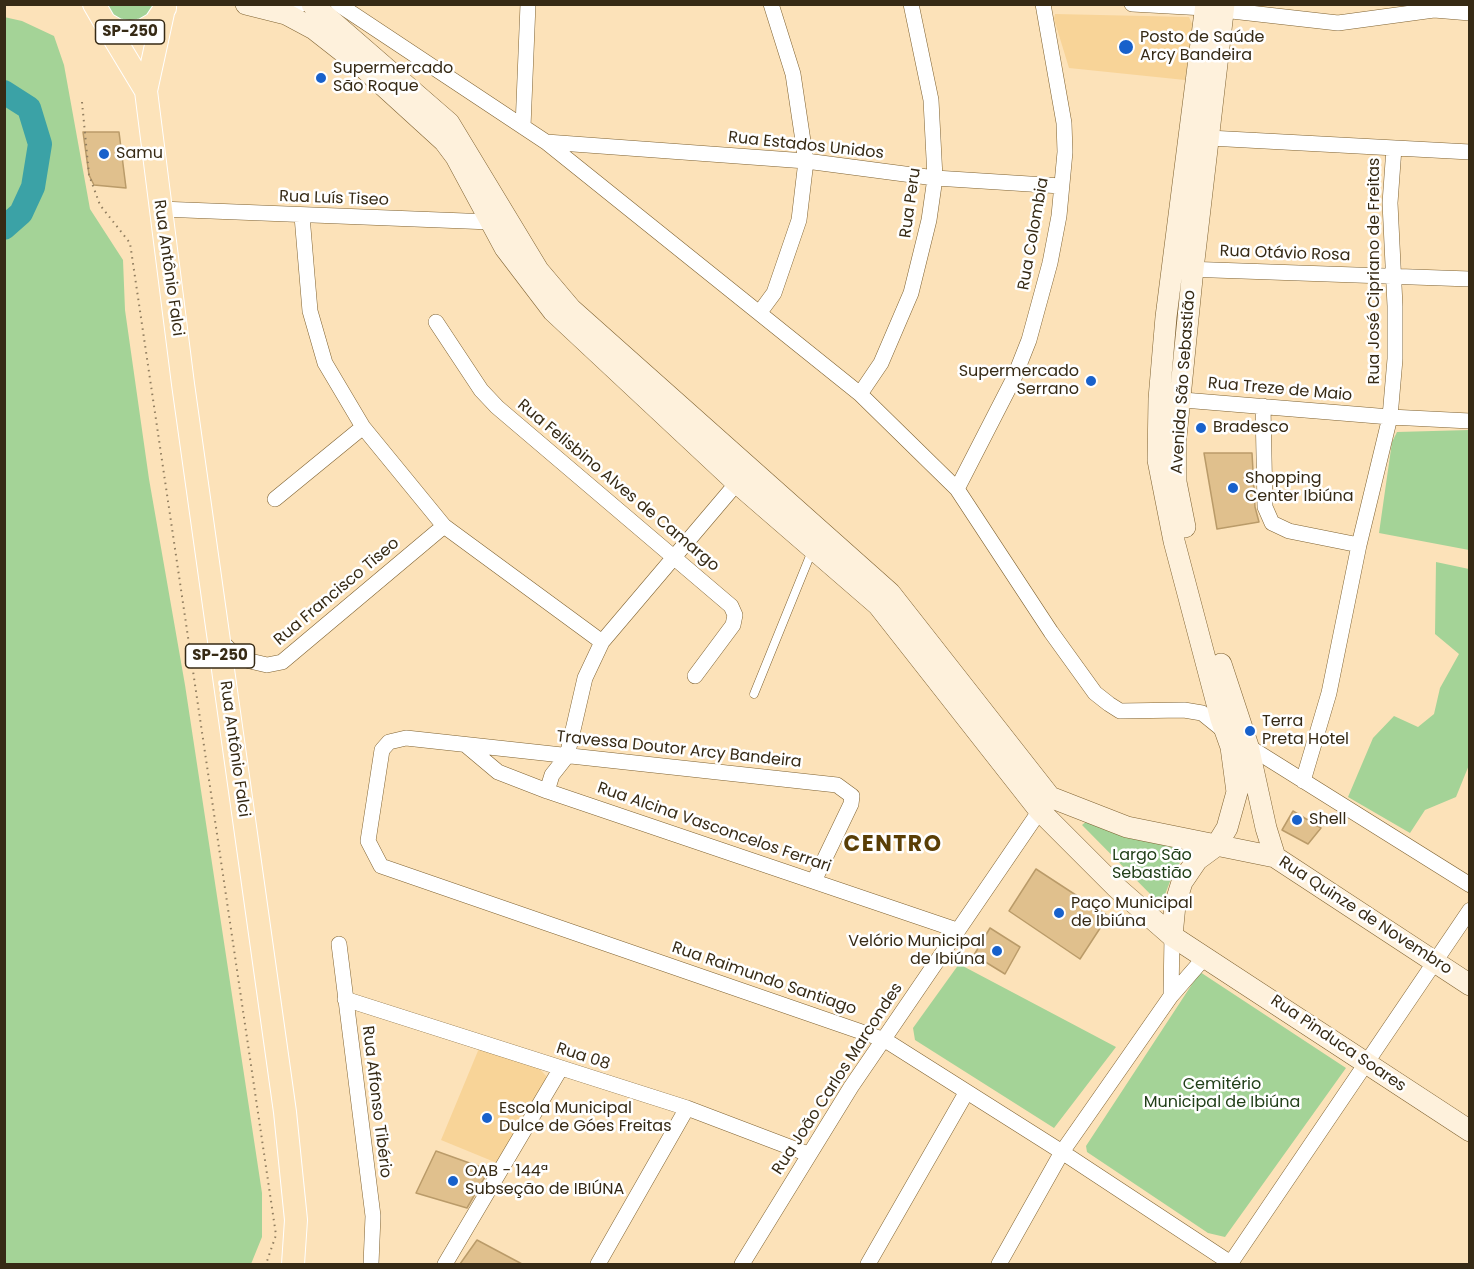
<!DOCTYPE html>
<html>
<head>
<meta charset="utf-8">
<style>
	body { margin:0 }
	#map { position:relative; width:1474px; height:1269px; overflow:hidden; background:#fce2b9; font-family:Poppins,sans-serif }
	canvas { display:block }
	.frame { position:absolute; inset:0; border:6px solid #362a15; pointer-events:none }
</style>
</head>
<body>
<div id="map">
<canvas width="1474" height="1269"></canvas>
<div class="frame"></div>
</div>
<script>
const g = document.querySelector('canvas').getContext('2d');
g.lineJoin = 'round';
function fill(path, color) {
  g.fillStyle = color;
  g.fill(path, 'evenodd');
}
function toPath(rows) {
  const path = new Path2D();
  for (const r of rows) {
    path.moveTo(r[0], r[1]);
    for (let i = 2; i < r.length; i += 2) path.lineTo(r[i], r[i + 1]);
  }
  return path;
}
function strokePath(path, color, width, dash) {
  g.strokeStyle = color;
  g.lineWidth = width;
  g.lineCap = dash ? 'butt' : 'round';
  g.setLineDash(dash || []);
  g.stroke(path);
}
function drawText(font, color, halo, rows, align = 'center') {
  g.font = font + ' Poppins,sans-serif';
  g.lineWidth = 5;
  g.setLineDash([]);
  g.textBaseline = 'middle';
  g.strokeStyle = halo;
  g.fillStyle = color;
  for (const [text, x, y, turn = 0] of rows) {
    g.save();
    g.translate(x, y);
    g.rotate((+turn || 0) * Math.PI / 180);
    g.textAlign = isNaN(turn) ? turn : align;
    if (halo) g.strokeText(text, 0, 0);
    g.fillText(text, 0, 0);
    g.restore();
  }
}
const built = toPath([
	[1055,14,1189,17,1193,26,1185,80,1069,68,1054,19],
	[480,1046,538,1067,547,1077,497,1163,441,1140]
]);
const green = toPath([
	[101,5,157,5,145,19,119,22],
	[4,17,22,21,54,36,64,65,90,209,123,260,125,310,149,479,185,685,262,1193,262,1237,251,1264,5,1264],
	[1469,430,1469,550,1379,533,1392,442,1397,432],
	[1436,562,1469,569,1469,765,1456,797,1425,810,1410,833,1348,797,1373,738,1394,716,1418,727,1434,714,1440,688,1459,654,1435,634],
	[1088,820,1188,852,1174,871,1161,905,1082,825],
	[959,964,1116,1047,1054,1128,915,1040,913,1028],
	[1200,972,1346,1068,1225,1237,1208,1233,1087,1152,1086,1146]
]);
const river = toPath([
	[4,92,29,108,40,144,33,187,21,213,4,228]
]);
const building = toPath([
	[83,132,119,132,126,188,94,185,89,175,83,132],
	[1204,453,1252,453,1255,507,1259,522,1217,529,1204,453],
	[1293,811,1321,828,1308,844,1282,830,1293,811],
	[1036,869,1108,916,1080,959,1009,911,1036,869],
	[990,928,1020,947,1005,974,974,955,990,928],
	[436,1151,489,1170,467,1208,416,1193,436,1151],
	[477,1240,522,1264,460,1264,477,1240]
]);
const path = toPath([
	[82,102,89,175,100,205,130,243,276,1235,266,1264]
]);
const service = toPath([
	[754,694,812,551]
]);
const minor = toPath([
	[338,4,546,142,860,394,957,489,1051,632,1095,693,1109,704,1120,711,1184,710,1202,713,1223,730],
	[1132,4,1205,8,1338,23,1434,10,1470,13],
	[286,14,301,4],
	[523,127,528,4],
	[1209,138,1470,152],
	[546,142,806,161,935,178,1061,186],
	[160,209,491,222,498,220],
	[302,216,310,311,325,363,363,427,444,526,602,642],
	[1185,269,1470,279],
	[760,312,774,293,799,220,806,161,793,74,771,4],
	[436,322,481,390,497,407,731,606,735,615,733,625,695,676],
	[860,394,881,363,911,293,929,220,935,178,931,100,911,4],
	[1171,399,1390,417,1470,421],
	[1263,406,1265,507,1272,523,1289,531,1359,545],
	[957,489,1014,378,1029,340,1050,263,1059,216,1065,152,1064,123,1043,4],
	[275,499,363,427],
	[218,638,235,655,250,661,267,665,282,662,444,526],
	[1243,743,1470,885],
	[467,746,498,772,547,791,957,930],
	[1303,781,1329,693,1359,545,1390,417,1395,359,1395,306,1390,203,1394,148],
	[547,791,552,775,567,756,585,678,602,642,742,477],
	[814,881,851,804,852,796,837,785,406,738,389,742,382,750,368,841,381,866,885,1040,1062,1152,1232,1264],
	[339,944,373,1216,371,1264],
	[1171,996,1172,936],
	[345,999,687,1108,808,1154],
	[445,1264,561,1068],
	[598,1264,687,1108],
	[742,1264,851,1087,1045,803],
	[868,1264,966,1093],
	[999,1264,1062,1152,1171,996,1205,957],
	[1230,1264,1470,910]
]);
const secondary = toPath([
	[246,4,286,14,314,29,365,69,444,141,456,157,505,248,553,311,737,483,878,605,1039,810,1116,887,1172,936,1470,1131],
	[312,4,449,123,538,270,571,309,890,593,1050,797,1127,827,1275,857,1470,985],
	[1185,527,1176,482,1176,437,1193,269,1224,4],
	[1221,664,1248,746,1266,828,1275,857],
	[1172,936,1175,905,1182,882,1197,860,1216,846,1227,828,1237,792,1231,747,1221,719,1174,541,1158,460,1159,399,1166,317,1206,4]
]);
const primary = toPath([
	[94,4,105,23,117,30,130,32,143,30,155,23,165,8],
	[163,13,146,91,183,384,285,1112,296,1220,293,1264],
	[105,23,146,91]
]);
const markers = [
	[1126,47,8,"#1861cb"],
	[321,78,6,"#1861cb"],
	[104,154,6,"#1861cb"],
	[1091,381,6,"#1861cb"],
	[1201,428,6,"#1861cb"],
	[1233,488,6,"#1861cb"],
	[1250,731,6,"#1861cb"],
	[1297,820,6,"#1861cb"],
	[1059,913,6,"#1861cb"],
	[997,951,6,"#1861cb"],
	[487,1118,6,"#1861cb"],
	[453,1181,6,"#1861cb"]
];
const shields = [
	[130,32,69],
	[220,656,69]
];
const shieldNames = [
	["SP-250",130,32],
	["SP-250",220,656]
];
const poiNames = [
	["Posto de Saúde",1140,38],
	["Arcy Bandeira",1140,56],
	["Supermercado",333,69],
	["São Roque",333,87],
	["Samu",116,154],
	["Supermercado",1079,372,"right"],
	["Serrano",1079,390,"right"],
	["Bradesco",1213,428],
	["Shopping",1245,479],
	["Center Ibiúna",1245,497],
	["Terra",1262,722],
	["Preta Hotel",1262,740],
	["Shell",1309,820],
	["Paço Municipal",1071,904],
	["de Ibiúna",1071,922],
	["Velório Municipal",985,942,"right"],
	["de Ibiúna",985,960,"right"],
	["Escola Municipal",499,1109],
	["Dulce de Góes Freitas",499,1127],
	["OAB - 144ª",465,1172],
	["Subseção de IBIÚNA",465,1190]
];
const streetNames = [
	["Rua Estados Unidos",806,146,6],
	["Rua Luís Tiseo",334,199,2],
	["Rua Peru",911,203,-82],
	["Rua Colombia",1034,234,-80],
	["Rua Otávio Rosa",1285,254,2],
	["Rua Antônio Falci",168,268,82],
	["Rua José Cipriano de Freitas",1375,271,-90],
	["Avenida São Sebastião",1184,382,-86],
	["Rua Treze de Maio",1280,390,5],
	["Rua Felisbino Alves de Camargo",618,486,40],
	["Rua Francisco Tiseo",337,592,-40],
	["Rua Antônio Falci",234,749,82],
	["Travessa Doutor Arcy Bandeira",679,750,6],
	["Rua Alcina Vasconcelos Ferrari",714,828,19],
	["Rua Quinze de Novembro",1365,916,33],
	["Rua Raimundo Santiago",764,979,19],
	["Rua Pinduca Soares",1338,1044,34],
	["Rua 08",583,1057,18],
	["Rua João Carlos Marcondes",838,1079,-57],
	["Rua Affonso Tibério",376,1102,83]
];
const parkNames = [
	["Largo São",1152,856],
	["Sebastião",1152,874],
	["Cemitério",1222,1085],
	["Municipal de Ibiúna",1222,1103]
];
const districtNames = [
	["CENTRO",893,845]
];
fill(built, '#f8d498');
fill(green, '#a4d397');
strokePath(river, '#3ba2a6', 24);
fill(building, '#e0c08d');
strokePath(building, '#ba9b69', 1.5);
strokePath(service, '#7f6231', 9);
strokePath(minor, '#7f6231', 16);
strokePath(secondary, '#7f6231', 22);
strokePath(primary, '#fff', 24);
strokePath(path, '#917e60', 2, [1.5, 4.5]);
strokePath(service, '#fff', 8);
strokePath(minor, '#fff', 15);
strokePath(secondary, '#fef1dc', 21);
strokePath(primary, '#fce3ba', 22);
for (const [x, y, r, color] of markers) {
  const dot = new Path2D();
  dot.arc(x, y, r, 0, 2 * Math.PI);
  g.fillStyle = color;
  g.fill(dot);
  strokePath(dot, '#fff', 2);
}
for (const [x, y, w] of shields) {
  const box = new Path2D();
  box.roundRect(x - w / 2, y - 12, w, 24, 4.5);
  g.fillStyle = '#fff';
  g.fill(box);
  strokePath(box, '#362a15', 1.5);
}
drawText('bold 15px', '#362a15', null, shieldNames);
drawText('16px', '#362a15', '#fff', poiNames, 'left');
drawText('16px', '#362a15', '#fff', streetNames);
drawText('16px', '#213f18', '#fff', parkNames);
g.letterSpacing = '1.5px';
drawText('bold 22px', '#593e06', '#fff', districtNames);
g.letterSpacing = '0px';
</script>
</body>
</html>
